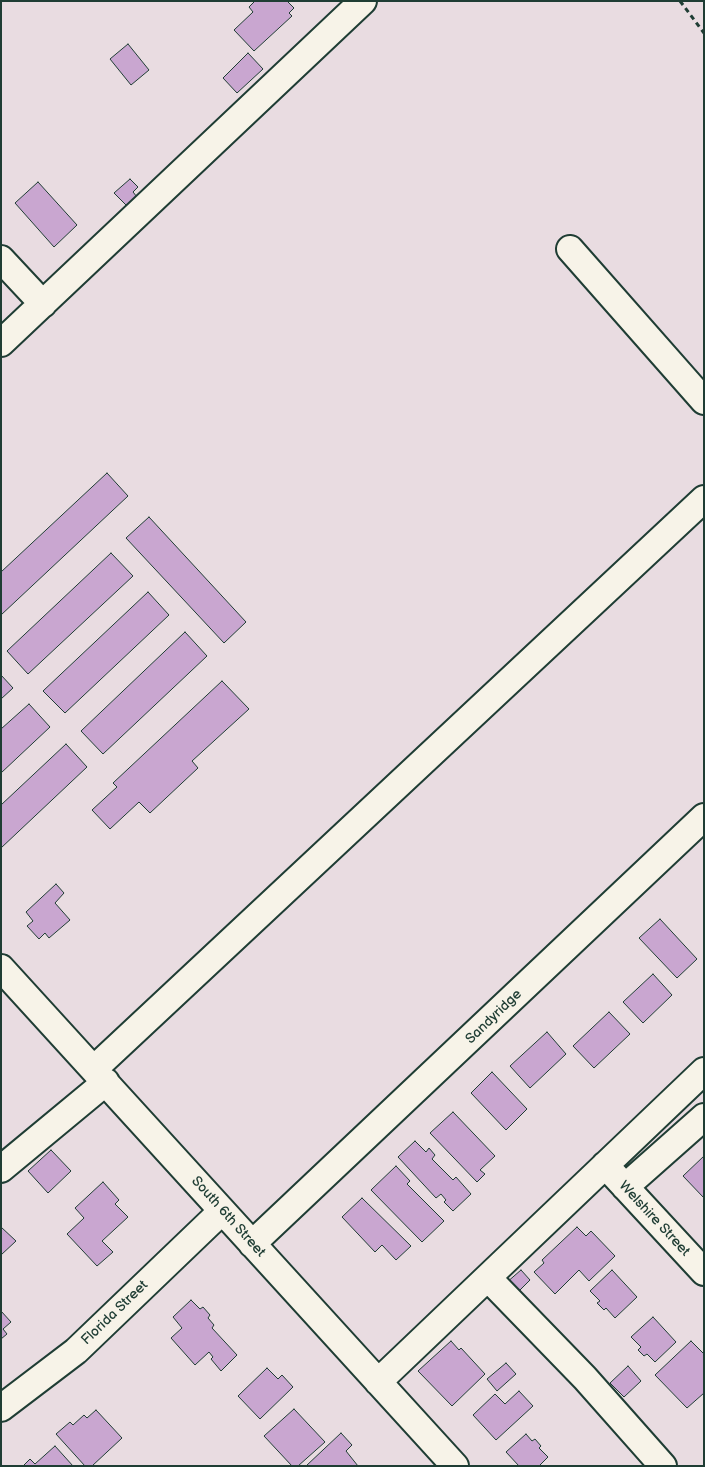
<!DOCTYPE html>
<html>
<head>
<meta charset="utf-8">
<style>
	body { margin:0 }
	#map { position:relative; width:705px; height:1467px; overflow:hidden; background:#e9dce1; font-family:"Balsamiq Sans",sans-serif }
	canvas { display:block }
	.frame { position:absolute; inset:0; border:2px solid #1f3d34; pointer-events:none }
</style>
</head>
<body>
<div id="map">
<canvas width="705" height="1467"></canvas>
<div class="frame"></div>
</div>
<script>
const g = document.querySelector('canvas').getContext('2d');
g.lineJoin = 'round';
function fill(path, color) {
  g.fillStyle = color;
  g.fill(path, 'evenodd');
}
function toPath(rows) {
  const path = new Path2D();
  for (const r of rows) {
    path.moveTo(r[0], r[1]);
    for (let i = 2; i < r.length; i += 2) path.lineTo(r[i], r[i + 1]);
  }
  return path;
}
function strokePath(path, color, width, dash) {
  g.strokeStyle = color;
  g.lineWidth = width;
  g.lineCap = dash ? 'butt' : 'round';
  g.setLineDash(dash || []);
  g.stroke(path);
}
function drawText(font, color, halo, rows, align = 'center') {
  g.font = font + ' "Balsamiq Sans",sans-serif';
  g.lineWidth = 4;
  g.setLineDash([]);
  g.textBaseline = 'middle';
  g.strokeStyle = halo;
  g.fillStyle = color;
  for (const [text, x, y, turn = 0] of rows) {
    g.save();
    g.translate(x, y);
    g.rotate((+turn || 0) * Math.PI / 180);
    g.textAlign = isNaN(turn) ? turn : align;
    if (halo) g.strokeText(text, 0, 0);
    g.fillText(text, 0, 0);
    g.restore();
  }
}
const building = toPath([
	[255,1,287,1,294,8,289,13,292,16,254,51,234,30,253,12,249,7,255,1],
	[128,44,149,70,131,85,110,59,128,44],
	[248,53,263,69,237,93,223,78,248,53],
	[130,179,138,187,133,192,137,197,127,206,114,193,130,179],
	[38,182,77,225,54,247,15,203,38,182],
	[107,473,128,496,1,615,1,572,107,473],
	[149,517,246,622,224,643,126,538,149,517],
	[111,553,133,576,28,674,7,651,111,553],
	[148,592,169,615,65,713,43,691,148,592],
	[185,632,207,656,103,754,81,731,185,632],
	[1,675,13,688,1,699,1,675],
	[222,681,249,709,192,761,198,768,150,813,139,802,110,829,92,810,117,787,113,783,222,681],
	[29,704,50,727,1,773,1,729,29,704],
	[66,744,87,767,1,848,1,805,66,744],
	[56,884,64,893,55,903,70,920,49,938,45,933,39,939,27,926,33,921,26,912,56,884],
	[660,919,697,959,677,978,639,938,660,919],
	[653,974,672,995,643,1023,623,1002,653,974],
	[609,1012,630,1034,594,1068,573,1046,609,1012],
	[547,1032,566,1054,530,1088,510,1066,547,1032],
	[492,1072,527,1109,506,1130,471,1093,492,1072],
	[453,1112,495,1156,480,1170,485,1174,477,1182,430,1133,453,1112],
	[415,1141,426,1152,429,1148,435,1155,432,1159,453,1180,456,1177,471,1194,453,1211,444,1202,446,1200,441,1194,436,1198,398,1157,415,1141],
	[51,1150,71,1171,48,1193,28,1171,51,1150],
	[704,1156,704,1198,683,1176,704,1156],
	[396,1166,410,1181,407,1184,444,1221,422,1242,371,1190,396,1166],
	[103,1182,119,1200,115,1204,128,1217,102,1241,113,1252,97,1266,67,1234,84,1218,75,1208,103,1182],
	[362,1198,411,1246,396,1260,382,1245,375,1252,342,1217,362,1198],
	[1,1227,16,1241,1,1255,1,1227],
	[577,1227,586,1236,591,1231,615,1256,589,1281,579,1270,555,1294,534,1272,544,1263,542,1260,577,1227],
	[521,1270,530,1280,516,1294,506,1283,521,1270],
	[612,1270,637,1297,615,1318,606,1308,604,1310,597,1303,600,1301,590,1291,612,1270],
	[191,1300,200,1309,203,1307,210,1315,208,1318,214,1325,212,1328,237,1355,221,1371,211,1359,213,1357,209,1352,195,1365,171,1338,182,1328,173,1317,191,1300],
	[1,1311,11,1322,3,1329,7,1334,1,1339,1,1311],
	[653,1317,676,1342,655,1362,647,1354,644,1356,638,1350,641,1347,631,1337,653,1317],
	[451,1341,459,1350,461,1348,485,1374,452,1406,418,1371,451,1341],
	[691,1341,704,1354,704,1393,687,1408,655,1375,691,1341],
	[506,1363,516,1374,497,1391,487,1379,506,1363],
	[628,1366,641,1381,624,1397,610,1383,628,1366],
	[267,1368,278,1379,282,1375,293,1387,260,1419,238,1396,267,1368],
	[519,1391,533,1406,496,1440,473,1415,495,1394,505,1404,519,1391],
	[294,1409,325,1442,298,1466,292,1466,264,1436,294,1409],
	[96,1410,122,1438,92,1466,85,1466,56,1434,70,1422,73,1425,84,1415,87,1418,96,1410],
	[341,1433,352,1445,346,1451,358,1466,306,1466,341,1433],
	[526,1434,532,1441,535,1439,541,1446,539,1448,548,1457,539,1466,519,1466,506,1452,526,1434],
	[55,1446,73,1466,23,1466,30,1459,35,1464,55,1446]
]);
const path = toPath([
	[680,1,704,33]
]);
const minor = toPath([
	[570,249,704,401],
	[1,259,43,304],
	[1,343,363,1],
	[1,968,455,1466],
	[94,1069,704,499],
	[605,1165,704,1272],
	[1,1169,106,1082],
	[625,1187,704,1117],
	[252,1244,704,817],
	[488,1278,585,1378,663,1466],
	[378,1382,704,1071],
	[1,1408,76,1351,222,1211]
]);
const streetNames = [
	["Sandyridge",494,1017,-44],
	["South 6th Street",228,1217,48],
	["Welshire Street",654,1219,47],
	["Florida Street",115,1313,-44]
];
fill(building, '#c9a6d0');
strokePath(building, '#1f3d34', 1);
strokePath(minor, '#1f3d34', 30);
strokePath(path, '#1f3d34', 3, [5, 4]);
strokePath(minor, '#f7f3e8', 26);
drawText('14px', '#1f3d34', '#f7f3e8', streetNames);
</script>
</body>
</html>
